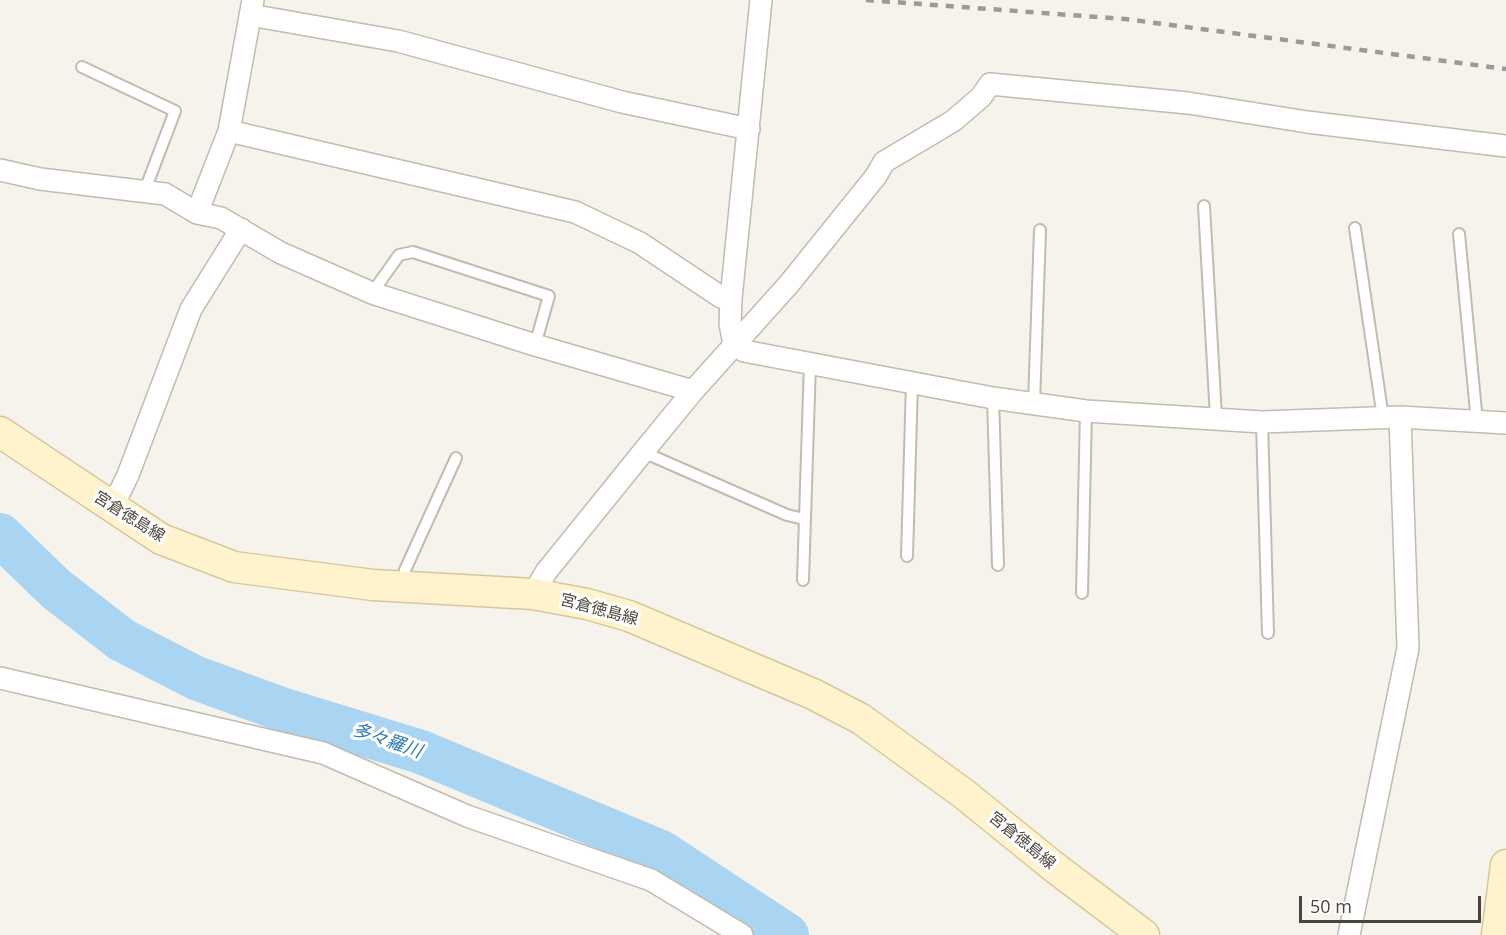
<!DOCTYPE html>
<html>
<head>
<meta charset="utf-8">
<style>
	body { margin:0 }
	#map { position:relative; width:1506px; height:935px; overflow:hidden; background:#f6f3ec; font-family:"Open Sans",sans-serif }
	canvas { display:block }
	.scale { position:absolute; left:1299px; top:896px; width:182px; height:27px; box-sizing:border-box; border:3px solid #4b4439; border-top:0; padding-left:8px; font-size:18px; line-height:21px; white-space:nowrap; color:#4b4439; -webkit-text-stroke:4px #fff; paint-order:stroke }
</style>
</head>
<body>
<div id="map">
<canvas width="1506" height="935"></canvas>
<div class="scale">50 m</div>
</div>
<script>
const g = document.querySelector('canvas').getContext('2d');
g.lineJoin = 'round';
function toPath(rows) {
  const path = new Path2D();
  for (const r of rows) {
    path.moveTo(r[0], r[1]);
    for (let i = 2; i < r.length; i += 2) path.lineTo(r[i], r[i + 1]);
  }
  return path;
}
function strokePath(path, color, width, dash) {
  g.strokeStyle = color;
  g.lineWidth = width;
  g.lineCap = dash ? 'butt' : 'round';
  g.setLineDash(dash || []);
  g.stroke(path);
}
function drawText(font, color, halo, rows, align = 'center') {
  g.font = font + ' "Open Sans","Noto Sans JP",sans-serif';
  g.lineWidth = 6;
  g.setLineDash([]);
  g.textBaseline = 'middle';
  g.strokeStyle = halo;
  g.fillStyle = color;
  for (const [text, x, y, turn = 0] of rows) {
    g.save();
    g.translate(x, y);
    g.rotate((+turn || 0) * Math.PI / 180);
    g.textAlign = isNaN(turn) ? turn : align;
    if (halo) g.strokeText(text, 0, 0);
    g.fillText(text, 0, 0);
    g.restore();
  }
}
const river = toPath([
	[0,535,56,589,122,640,196,678,281,709,421,752,661,852,787,935]
]);
const service = toPath([
	[82,67,175,111,145,190],
	[1204,206,1216,417],
	[1355,228,1383,418],
	[1459,234,1477,422],
	[372,293,399,255,413,252,549,296,535,345],
	[993,398,998,565],
	[1034,403,1040,230],
	[1262,422,1268,633],
	[643,452,787,515,804,519],
	[907,556,912,382],
	[803,580,810,363],
	[404,585,405,570,456,458],
	[1082,593,1086,411]
]);
const minor = toPath([
	[761,0,731,299,730,324,734,344,744,351,993,398,1086,411,1262,422,1400,417,1506,423],
	[250,15,398,41,622,102,749,129],
	[229,131,575,212,640,243,721,297,731,299],
	[0,170,40,179,165,194,197,213,221,218,281,253,372,293,535,345,693,391],
	[197,213,229,131,253,0],
	[112,508,128,475,191,309,241,229],
	[533,594,546,572,643,452,693,391,789,284,876,176,884,162,953,121,981,97,990,84,1188,103,1307,122,1506,146],
	[0,678,323,753,467,816,651,880,742,935],
	[1349,935,1408,648,1400,417]
]);
const secondary = toPath([
	[0,432,161,539,234,567,373,585,533,594,587,604,629,616,813,694,861,719,964,794,1054,867,1144,935],
	[1497,935,1506,865]
]);
const rail = toPath([
	[866,0,1125,19,1506,69]
]);
const streetNames = [
	["宮倉徳島線",129,517,32],
	["宮倉徳島線",599,610,15],
	["宮倉徳島線",1022,841,39]
];
const waterNames = [
	["多々羅川",387,741,19]
];
strokePath(river, '#a9d4f2', 44);
strokePath(service, '#c2bbae', 14);
strokePath(minor, '#c2bbae', 24);
strokePath(secondary, '#d6c79b', 33);
strokePath(service, '#fff', 10);
strokePath(minor, '#fff', 21);
strokePath(secondary, '#fff3cd', 30);
strokePath(rail, '#9a9a9a', 4.5, [8, 8]);
drawText('16px', '#4b4439', '#fff', streetNames);
drawText('italic 18px', '#2e7ab2', '#fff', waterNames);
</script>
</body>
</html>
